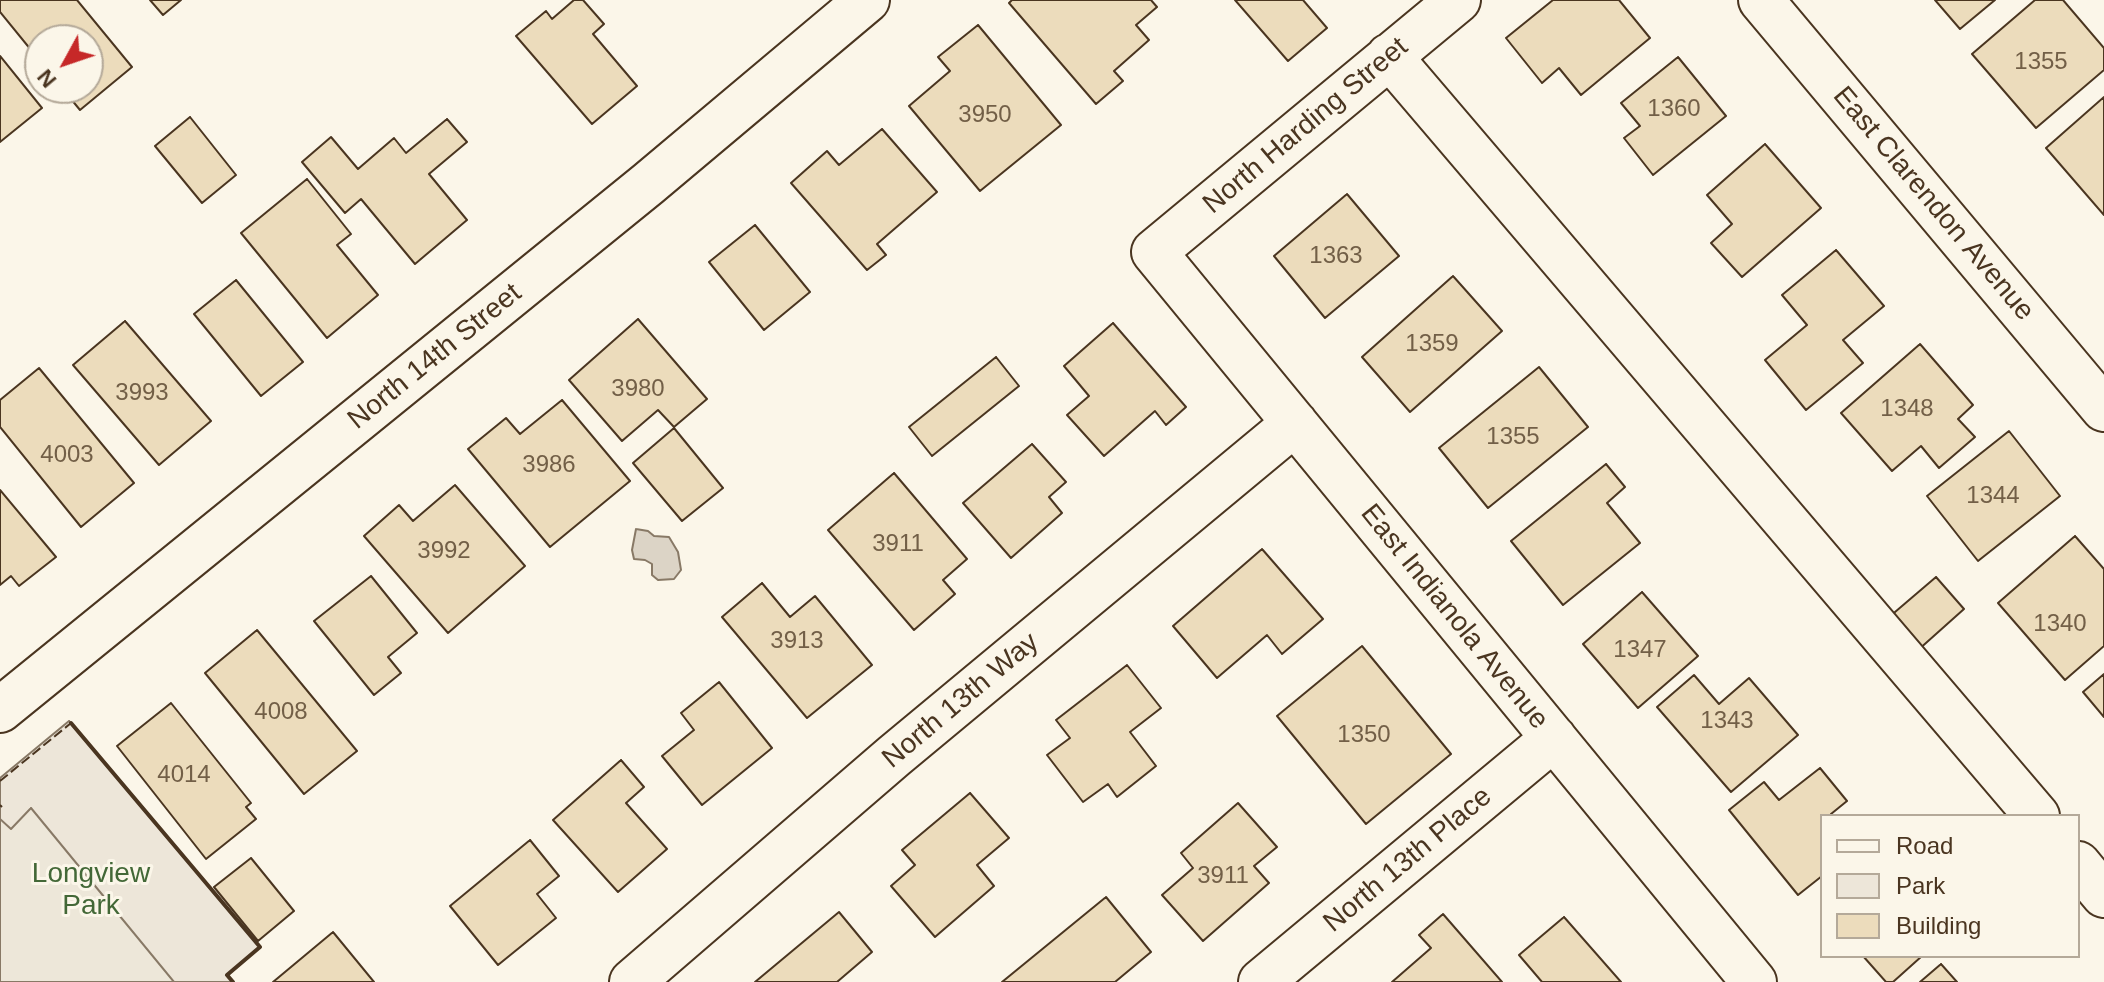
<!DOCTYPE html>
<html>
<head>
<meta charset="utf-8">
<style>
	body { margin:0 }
	#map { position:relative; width:2104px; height:982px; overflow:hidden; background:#fbf6e9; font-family:Helvetica,sans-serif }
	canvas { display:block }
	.legend { position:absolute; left:1820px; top:814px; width:260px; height:144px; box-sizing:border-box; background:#fbf6e9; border:2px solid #b4a999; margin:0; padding:10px 14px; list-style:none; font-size:24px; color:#4a3520 }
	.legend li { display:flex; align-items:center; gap:16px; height:40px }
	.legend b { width:40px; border:2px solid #b4a999 }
	.north { position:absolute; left:24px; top:24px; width:80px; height:80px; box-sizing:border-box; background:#fbf6e9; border:2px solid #b4a999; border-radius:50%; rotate:230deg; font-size:22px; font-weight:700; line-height:32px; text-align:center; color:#4a3520 }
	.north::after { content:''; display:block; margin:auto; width:28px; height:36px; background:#c62828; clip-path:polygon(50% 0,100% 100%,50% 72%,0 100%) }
</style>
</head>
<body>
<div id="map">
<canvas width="2104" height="982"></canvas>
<ul class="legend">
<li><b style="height:10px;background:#fbf6e9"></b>Road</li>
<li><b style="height:22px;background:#ede6d9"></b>Park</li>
<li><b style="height:22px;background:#ecdcbc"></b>Building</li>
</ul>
<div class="north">N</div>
</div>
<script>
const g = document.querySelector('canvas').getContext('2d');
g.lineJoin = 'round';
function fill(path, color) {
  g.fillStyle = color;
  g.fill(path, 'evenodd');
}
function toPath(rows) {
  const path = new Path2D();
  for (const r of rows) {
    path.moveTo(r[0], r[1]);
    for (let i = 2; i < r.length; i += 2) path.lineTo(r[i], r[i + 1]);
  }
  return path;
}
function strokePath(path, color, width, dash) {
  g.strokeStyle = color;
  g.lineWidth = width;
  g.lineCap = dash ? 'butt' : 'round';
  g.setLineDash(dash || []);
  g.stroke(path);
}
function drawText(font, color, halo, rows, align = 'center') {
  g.font = font + ' Helvetica,sans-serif';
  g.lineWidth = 6;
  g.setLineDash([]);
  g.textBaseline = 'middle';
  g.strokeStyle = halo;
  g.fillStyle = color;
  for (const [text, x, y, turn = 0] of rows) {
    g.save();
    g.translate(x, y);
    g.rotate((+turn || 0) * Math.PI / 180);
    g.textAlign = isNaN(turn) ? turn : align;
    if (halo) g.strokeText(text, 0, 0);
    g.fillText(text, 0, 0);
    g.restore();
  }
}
const green = toPath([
	[69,721,260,947,228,975,233,982,0,982,0,778,69,721]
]);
const parking = toPath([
	[31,808,174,982,0,982,0,819,11,829,31,808]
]);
const water = toPath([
	[636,529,648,531,654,536,669,537,678,552,681,570,674,579,658,580,652,575,652,564,645,560,634,559,632,550,636,529]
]);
const building = toPath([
	[0,0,77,0,132,67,80,110,62,88,88,88,88,40,40,40,40,61,0,12,0,0],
	[150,0,181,0,163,15,150,0],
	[574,0,583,0,604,24,593,34,637,86,592,124,516,36,546,11,552,19,574,0],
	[1012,0,1151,0,1157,7,1136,25,1149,40,1114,71,1123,81,1096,104,1009,3,1012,0],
	[1235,0,1303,0,1327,28,1288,61,1235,0],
	[1553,0,1619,0,1650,38,1581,95,1559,68,1542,83,1506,38,1553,0],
	[1935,0,1995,0,1960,29,1935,0],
	[2035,0,2063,0,2104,48,2104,70,2036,128,1972,54,2035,0],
	[978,25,1061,125,980,191,909,106,950,71,938,57,978,25],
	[0,56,42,108,0,142,0,56],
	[1678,57,1726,116,1653,175,1624,138,1640,126,1621,103,1678,57],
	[2104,97,2104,215,2046,148,2104,97],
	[190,117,236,175,202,203,155,146,190,117],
	[447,119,467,142,429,174,467,220,415,264,361,199,345,213,302,162,331,137,358,169,394,138,406,153,447,119],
	[882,129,937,192,877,244,886,255,867,270,791,183,827,151,839,165,882,129],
	[1765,144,1821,208,1742,277,1711,243,1732,224,1707,195,1765,144],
	[307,179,351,234,337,245,378,295,327,338,241,233,307,179],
	[1347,194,1399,256,1325,318,1274,256,1347,194],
	[755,225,810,292,764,330,709,262,755,225],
	[1836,250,1884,306,1843,340,1863,363,1806,410,1765,360,1807,325,1782,295,1836,250],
	[1453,276,1502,331,1410,412,1362,357,1453,276],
	[236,280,303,362,261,396,194,314,236,280],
	[638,319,707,399,674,427,658,410,622,441,569,380,638,319],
	[125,321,211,421,159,465,73,365,125,321],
	[1113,323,1186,407,1166,425,1155,411,1104,456,1067,415,1089,396,1064,366,1113,323],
	[1920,344,1973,405,1958,419,1975,437,1939,468,1921,446,1892,471,1841,413,1920,344],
	[996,357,1019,386,932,456,909,427,996,357],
	[1539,367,1588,427,1488,508,1439,448,1539,367],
	[39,368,134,483,81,527,0,427,0,400,39,368],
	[562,400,630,481,550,547,468,449,506,418,520,434,562,400],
	[674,428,723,488,682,521,633,463,674,428],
	[2009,431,2060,496,1978,561,1927,496,2009,431],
	[1032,444,1066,482,1049,497,1062,513,1011,558,963,503,1032,444],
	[1606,464,1625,487,1607,503,1640,543,1563,605,1511,541,1606,464],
	[894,473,967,559,943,580,955,594,914,630,828,530,894,473],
	[455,485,525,566,448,633,364,536,399,505,413,521,455,485],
	[0,490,56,557,19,586,11,576,0,585,0,490],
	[2075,536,2104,569,2104,646,2065,680,1998,603,2075,536],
	[1262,549,1323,619,1282,654,1267,635,1217,678,1173,626,1262,549],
	[371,576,417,633,388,657,401,673,374,695,314,621,371,576],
	[1936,577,1964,609,1917,651,1888,618,1936,577],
	[762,583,790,617,815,596,872,665,807,718,722,617,762,583],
	[1642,592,1698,656,1638,708,1583,644,1642,592],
	[257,630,357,751,304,794,205,673,257,630],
	[1362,646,1451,754,1366,824,1277,716,1362,646],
	[1127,665,1161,708,1130,732,1156,766,1117,797,1108,784,1083,802,1047,755,1070,738,1056,720,1127,665],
	[2104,674,2104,717,2083,692,2104,674],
	[1694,675,1719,704,1749,678,1798,735,1731,792,1657,707,1694,675],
	[719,682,772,748,702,805,662,756,694,730,681,713,719,682],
	[171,703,251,803,246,807,256,819,206,859,117,746,171,703],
	[621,760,644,787,626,803,667,849,618,892,553,820,621,760],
	[1820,768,1847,801,1831,814,1833,816,1822,816,1822,876,1798,895,1729,810,1764,782,1779,800,1820,768],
	[970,793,1009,838,977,865,994,886,935,937,891,886,915,865,902,850,970,793],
	[1238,803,1277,847,1254,866,1269,883,1203,941,1162,895,1193,868,1181,853,1238,803],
	[530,840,559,876,537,894,556,918,498,965,450,906,530,840],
	[251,858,294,911,258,941,214,887,251,858],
	[1106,897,1151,952,1115,982,1002,982,1106,897],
	[839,912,872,952,837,982,755,982,839,912],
	[1443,914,1502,982,1392,982,1431,948,1419,935,1443,914],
	[1564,917,1621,982,1542,982,1519,955,1564,917],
	[333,932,374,982,273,982,333,932],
	[1863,956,1922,956,1893,982,1886,982,1863,956],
	[1941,964,1957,982,1920,982,1941,964]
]);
const minor = toPath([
	[1458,0,1154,252,1754,982],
	[1761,0,2104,409],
	[1389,56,2037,816],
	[0,710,648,184,867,0],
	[2078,864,2104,895],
	[632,982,894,756,1295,423],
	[1261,982,1554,738]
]);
const fence = toPath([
	[0,781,71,723],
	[0,805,2,807]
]);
const wall = toPath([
	[71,723,260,947,227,975,233,982]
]);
const numberNames = [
	["1355",2041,62],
	["1360",1674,109],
	["3950",985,115],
	["1363",1336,256],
	["1359",1432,344],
	["3980",638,389],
	["3993",142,393],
	["1348",1907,409],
	["1355",1513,437],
	["4003",67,455],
	["3986",549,465],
	["1344",1993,496],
	["3911",898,544],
	["3992",444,551],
	["1340",2060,624],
	["3913",797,641],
	["1347",1640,650],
	["4008",281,712],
	["1343",1727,721],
	["1350",1364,735],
	["4014",184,775],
	["3911",1223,876]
];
const streetNames = [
	["North Harding Street",1306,126,-40],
	["East Clarendon Avenue",1933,204,50],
	["North 14th Street",435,357,-39],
	["East Indianola Avenue",1454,617,51],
	["North 13th Way",961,701,-40],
	["North 13th Place",1408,860,-40]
];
const parkNames = [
	["Longview",91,874],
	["Park",91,906]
];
fill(green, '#ede6d9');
strokePath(green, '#887966', 2);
fill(parking, '#ede7d9');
strokePath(parking, '#887966', 2);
fill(water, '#dcd4c6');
strokePath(water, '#887966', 2);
fill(building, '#ecdcbc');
strokePath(building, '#4a3520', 2);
strokePath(minor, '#4a3520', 48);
strokePath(minor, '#fbf6e9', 44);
strokePath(fence, '#4a3520', 2, [10, 4]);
strokePath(wall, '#4a3520', 4);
drawText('24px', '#725f47', null, numberNames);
drawText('28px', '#4a3520', '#fbf6e9', streetNames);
drawText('28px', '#436837', '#fbf6e9', parkNames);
</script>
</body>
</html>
